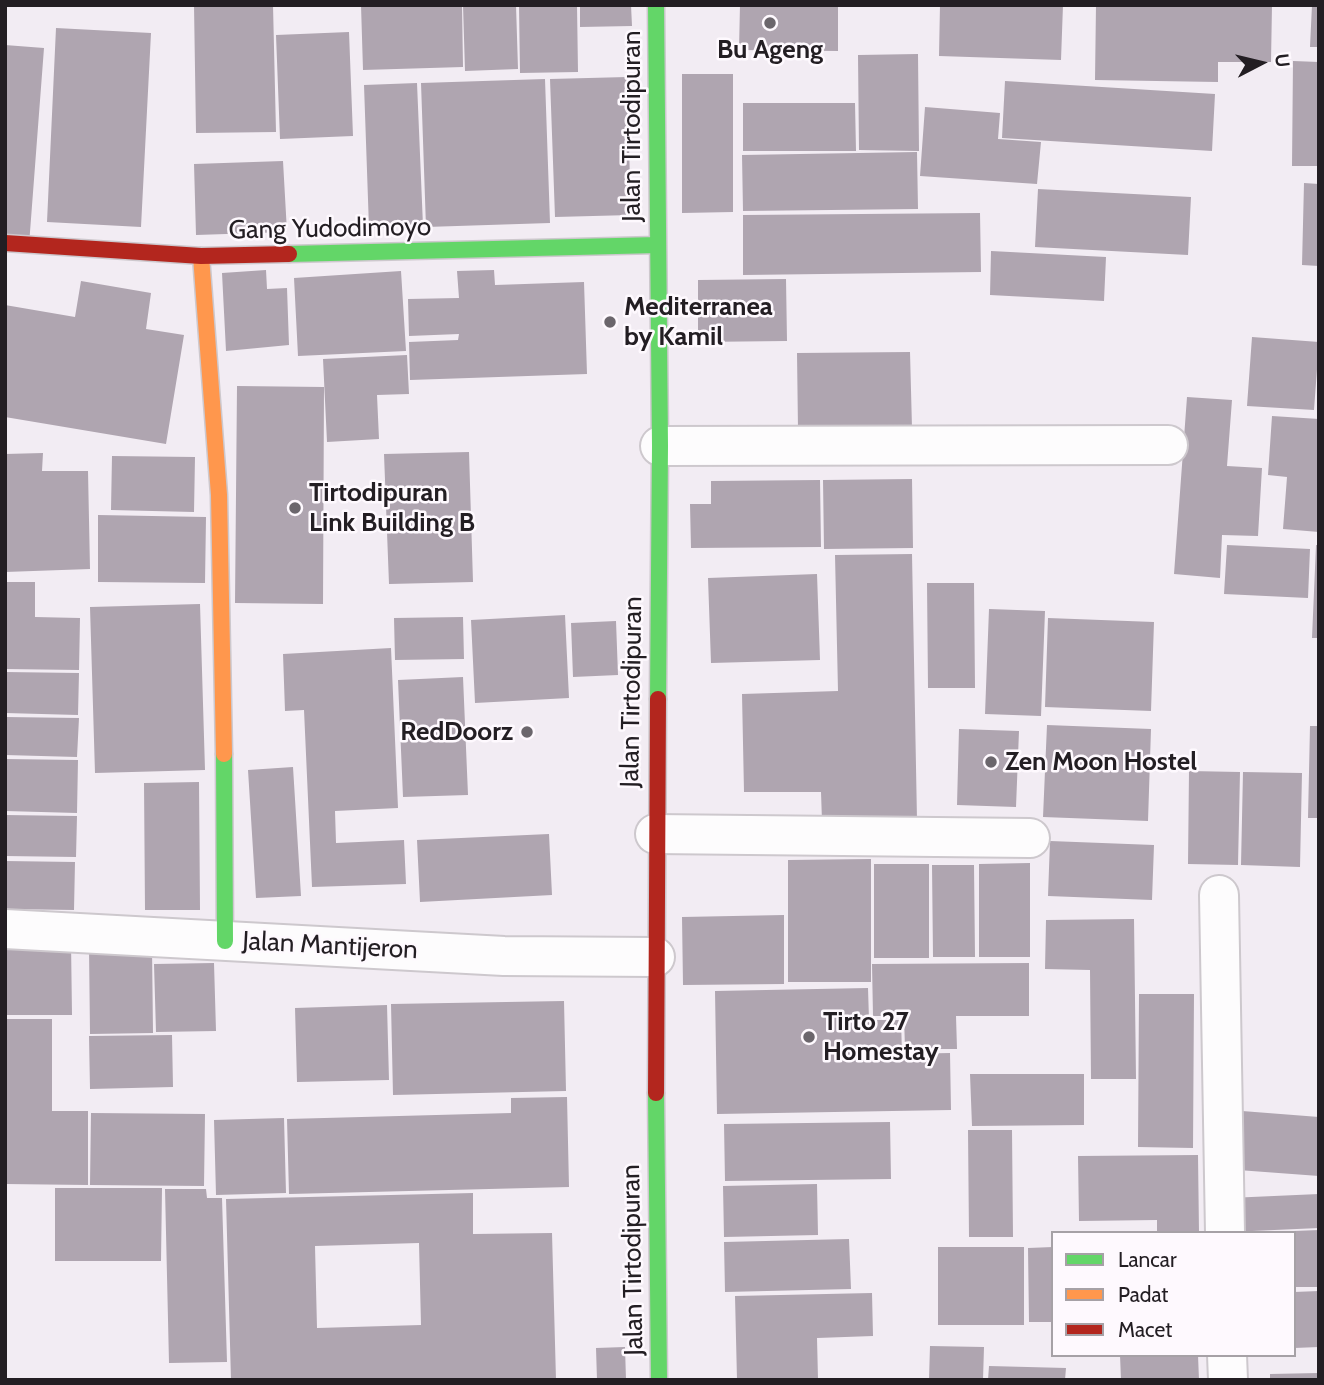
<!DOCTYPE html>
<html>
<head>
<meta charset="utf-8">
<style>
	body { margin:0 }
	#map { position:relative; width:1324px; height:1385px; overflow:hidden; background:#f2ecf3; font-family:Cabin,sans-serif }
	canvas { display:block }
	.frame { position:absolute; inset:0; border:7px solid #231e23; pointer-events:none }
	.legend { position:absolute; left:1051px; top:1231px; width:245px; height:126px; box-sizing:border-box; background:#fef9fe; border:2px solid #a6a1a6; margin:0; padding:9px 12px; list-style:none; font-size:21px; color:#231e23 }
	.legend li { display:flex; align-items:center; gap:14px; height:35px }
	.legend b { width:35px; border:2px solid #a6a1a6 }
	.north { position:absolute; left:1226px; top:28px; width:70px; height:70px; -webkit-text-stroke:5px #fef9fe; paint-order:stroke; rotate:83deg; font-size:19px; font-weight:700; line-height:28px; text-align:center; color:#231e23 }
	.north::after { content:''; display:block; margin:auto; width:24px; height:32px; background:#231e23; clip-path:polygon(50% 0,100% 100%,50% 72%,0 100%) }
</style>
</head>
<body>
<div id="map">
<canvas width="1324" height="1385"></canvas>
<div class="frame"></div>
<ul class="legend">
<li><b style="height:9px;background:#63d668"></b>Lancar</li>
<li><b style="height:9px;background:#ff974d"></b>Padat</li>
<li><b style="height:9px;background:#b3261e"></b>Macet</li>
</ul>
<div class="north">U</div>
</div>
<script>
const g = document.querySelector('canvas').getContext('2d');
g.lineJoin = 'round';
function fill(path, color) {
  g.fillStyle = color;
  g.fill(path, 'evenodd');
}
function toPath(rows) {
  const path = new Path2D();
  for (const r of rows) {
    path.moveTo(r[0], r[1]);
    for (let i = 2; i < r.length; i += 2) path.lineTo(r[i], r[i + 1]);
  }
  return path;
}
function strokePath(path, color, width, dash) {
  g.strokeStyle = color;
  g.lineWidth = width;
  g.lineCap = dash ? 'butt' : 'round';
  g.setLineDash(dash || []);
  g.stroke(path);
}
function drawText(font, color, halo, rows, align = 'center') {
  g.font = font + ' Cabin,sans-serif';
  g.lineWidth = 5;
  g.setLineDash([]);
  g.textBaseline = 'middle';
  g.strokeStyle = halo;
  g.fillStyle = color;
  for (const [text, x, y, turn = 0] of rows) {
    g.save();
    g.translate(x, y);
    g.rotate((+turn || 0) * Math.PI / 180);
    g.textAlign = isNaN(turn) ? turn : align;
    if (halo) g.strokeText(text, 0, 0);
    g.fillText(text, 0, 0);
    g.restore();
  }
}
const building = toPath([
	[194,5,273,5,276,132,196,133],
	[361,5,462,5,463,67,363,70],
	[463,5,516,5,518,69,465,71],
	[519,5,577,5,578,72,520,73],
	[580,5,631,5,632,26,580,27],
	[740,5,838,5,838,51,739,50],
	[940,5,1063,5,1061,60,939,56],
	[1096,5,1272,5,1271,62,1218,62,1218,82,1095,80],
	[1312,5,1319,5,1319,47,1310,47],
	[56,28,151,33,141,227,47,222],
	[349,32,353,136,280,139,276,35],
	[5,45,44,48,29,245,5,243],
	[918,54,919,151,859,150,858,55],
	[1293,61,1319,62,1319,166,1292,166],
	[682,74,733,74,733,212,682,213],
	[627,77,631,215,555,217,550,79],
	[545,79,550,223,426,227,421,83],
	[1005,81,1215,94,1212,151,1002,138],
	[417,83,423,226,369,228,364,85],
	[743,103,855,103,856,151,743,151],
	[925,107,1000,113,998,139,1041,142,1037,184,920,176],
	[917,152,918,209,743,211,742,155],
	[283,161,287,232,196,235,194,164],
	[1304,183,1319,184,1319,266,1302,265],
	[1038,189,1191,197,1188,255,1035,247],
	[980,213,981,272,743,275,743,215],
	[991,251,1106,257,1104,301,990,295],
	[266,270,267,289,287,288,289,345,226,351,222,273],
	[494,270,495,285,584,282,587,374,410,380,409,342,458,340,459,334,409,336,408,299,459,298,457,271],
	[401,271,406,351,298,356,294,278],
	[786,279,787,341,698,342,698,280],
	[81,281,151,293,146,329,184,335,166,444,5,417,5,305,75,317],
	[1252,337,1319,342,1314,410,1247,406],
	[910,352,912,428,798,430,797,353],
	[407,355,409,394,377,395,379,439,327,442,323,359],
	[237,386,324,387,323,604,235,603],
	[1187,397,1232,400,1227,466,1262,468,1258,536,1222,535,1220,578,1174,574],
	[1272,416,1319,419,1319,532,1283,529,1287,477,1268,475],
	[469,452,473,582,389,584,384,454],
	[43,453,42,471,88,471,90,569,5,572,5,454],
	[112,456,195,457,194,512,111,510],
	[912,479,913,548,824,549,823,480],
	[820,480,821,547,691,548,690,504,711,504,711,481],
	[98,515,206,517,205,583,98,582],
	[1227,545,1310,549,1308,598,1224,594],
	[1316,545,1319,545,1319,638,1312,638],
	[912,554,917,820,822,821,821,792,744,792,742,694,838,691,835,555],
	[817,574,820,660,711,663,708,578],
	[5,582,35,582,35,617,80,618,79,670,5,669],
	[927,583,974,583,975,688,928,688],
	[200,604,205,770,95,773,90,607],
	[989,609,1045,611,1041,716,985,714],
	[565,615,569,698,475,703,471,620],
	[463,617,464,659,395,660,394,618],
	[1048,618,1154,622,1151,711,1045,707],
	[616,621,618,675,573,677,571,623],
	[391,648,398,808,335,811,336,843,404,840,406,884,312,887,304,710,285,711,283,654],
	[5,672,79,673,78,715,5,713],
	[463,677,468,795,403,797,398,680],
	[5,717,79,718,77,757,5,755],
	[1047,725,1151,729,1148,821,1043,817],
	[1310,726,1319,726,1319,818,1308,818],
	[959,729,1019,731,1016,807,957,805],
	[5,759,78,760,77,813,5,811],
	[293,767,301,896,256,898,248,770],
	[1189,771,1240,772,1238,865,1188,864],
	[1243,772,1302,773,1300,867,1241,865],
	[199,782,200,910,145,910,144,783],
	[5,815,77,816,76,857,5,856],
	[549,834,552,895,420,902,417,840],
	[1050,841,1154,845,1152,900,1048,896],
	[871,859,871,982,788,982,788,860],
	[5,861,75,862,74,910,5,909],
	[1030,863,1030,957,979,957,979,864],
	[874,864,929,864,929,958,874,958],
	[932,865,974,865,975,957,933,957],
	[784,915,784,984,683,985,682,917],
	[1134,919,1136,1079,1091,1079,1090,970,1045,969,1046,920],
	[5,942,71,942,72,1015,5,1015],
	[152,947,153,1033,90,1034,89,948],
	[214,963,216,1031,156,1032,154,964],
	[1029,963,1029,1016,956,1016,957,1049,905,1049,904,1016,873,1016,872,964],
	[868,988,869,1020,901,1020,902,1054,950,1053,951,1110,717,1114,715,991],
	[1139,994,1194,994,1193,1148,1138,1147],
	[564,1001,566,1091,393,1095,391,1004],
	[387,1005,389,1080,297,1082,295,1008],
	[5,1019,52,1019,52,1111,88,1111,88,1185,5,1184],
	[172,1035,173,1087,90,1089,89,1036],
	[970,1074,1084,1074,1084,1125,972,1126],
	[567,1097,569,1187,289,1194,287,1119,511,1113,511,1098],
	[1242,1111,1319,1117,1319,1176,1238,1170],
	[91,1113,205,1114,204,1186,90,1185],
	[284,1118,286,1193,216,1195,214,1120],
	[890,1122,891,1179,725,1181,724,1124],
	[968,1130,1012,1130,1013,1237,969,1237],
	[1198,1155,1199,1233,1157,1233,1157,1220,1079,1221,1078,1156],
	[817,1184,818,1235,724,1237,723,1186],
	[55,1188,162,1188,161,1261,55,1261],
	[165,1189,206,1189,207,1198,222,1198,227,1362,169,1363],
	[473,1193,473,1234,552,1233,556,1380,231,1380,226,1199],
	[419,1243,421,1325,317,1328,315,1246],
	[1319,1194,1319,1228,1230,1232,1229,1198],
	[1319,1230,1319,1287,1294,1287,1294,1231],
	[849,1239,851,1289,725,1292,724,1242],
	[938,1247,1024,1247,1024,1325,938,1325],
	[1053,1247,1053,1322,1029,1322,1028,1248],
	[1319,1291,1319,1347,1294,1348,1294,1292],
	[872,1293,873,1336,817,1338,818,1379,737,1380,735,1296],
	[930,1346,984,1347,983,1380,929,1380],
	[625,1347,626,1380,597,1380,596,1348],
	[1120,1355,1198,1355,1199,1380,1121,1380],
	[989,1366,1066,1368,1065,1380,988,1380],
	[1319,1373,1319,1380,1270,1380,1270,1374]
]);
const street = toPath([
	[660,446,1168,445],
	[655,834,1030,838],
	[1219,895,1225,1233],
	[5,929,504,956,655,957],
	[1227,1355,1228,1380]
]);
const fast = toPath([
	[656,5,660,446,658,699],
	[289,254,657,245],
	[224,754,225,941],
	[656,1093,659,1380]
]);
const slow = toPath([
	[201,256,219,495,224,754]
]);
const jam = toPath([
	[5,243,201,256,289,254],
	[656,1093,658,699]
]);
const markers = [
	[770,23,7,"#6b666c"],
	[610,322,7,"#6b666c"],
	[295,508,7,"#6b666c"],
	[527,732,7,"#6b666c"],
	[991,762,7,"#6b666c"],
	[809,1037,7,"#6b666c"]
];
const poiNames = [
	["Bu Ageng",770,50,"center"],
	["Mediterranea",624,307],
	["by Kamil",624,337],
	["Tirtodipuran",309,493],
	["Link Building B",309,523],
	["RedDoorz",513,732,"right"],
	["Zen Moon Hostel",1005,762],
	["Tirto 27",823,1022],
	["Homestay",823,1052]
];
const streetNames = [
	["Jalan Tirtodipuran",632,126,-90],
	["Gang Yudodimoyo",330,229,-1],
	["Jalan Tirtodipuran",632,692,-89],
	["Jalan Mantijeron",330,946,3],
	["Jalan Tirtodipuran",633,1260,-91]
];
fill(building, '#afa5b0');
strokePath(street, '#cdc8cd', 42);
strokePath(fast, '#cdc8cd', 19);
strokePath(slow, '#cdc8cd', 19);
strokePath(jam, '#cdc8cd', 19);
strokePath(street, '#fdfcfd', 38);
strokePath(fast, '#63d668', 16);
strokePath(slow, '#ff974d', 16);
strokePath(jam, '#b3261e', 16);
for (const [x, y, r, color] of markers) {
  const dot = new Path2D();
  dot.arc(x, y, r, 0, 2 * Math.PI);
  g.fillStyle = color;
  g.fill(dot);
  strokePath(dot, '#fef9fe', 2.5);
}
drawText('bold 26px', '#231e23', '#fef9fe', poiNames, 'left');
drawText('26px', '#231e23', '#fef9fe', streetNames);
</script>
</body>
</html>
